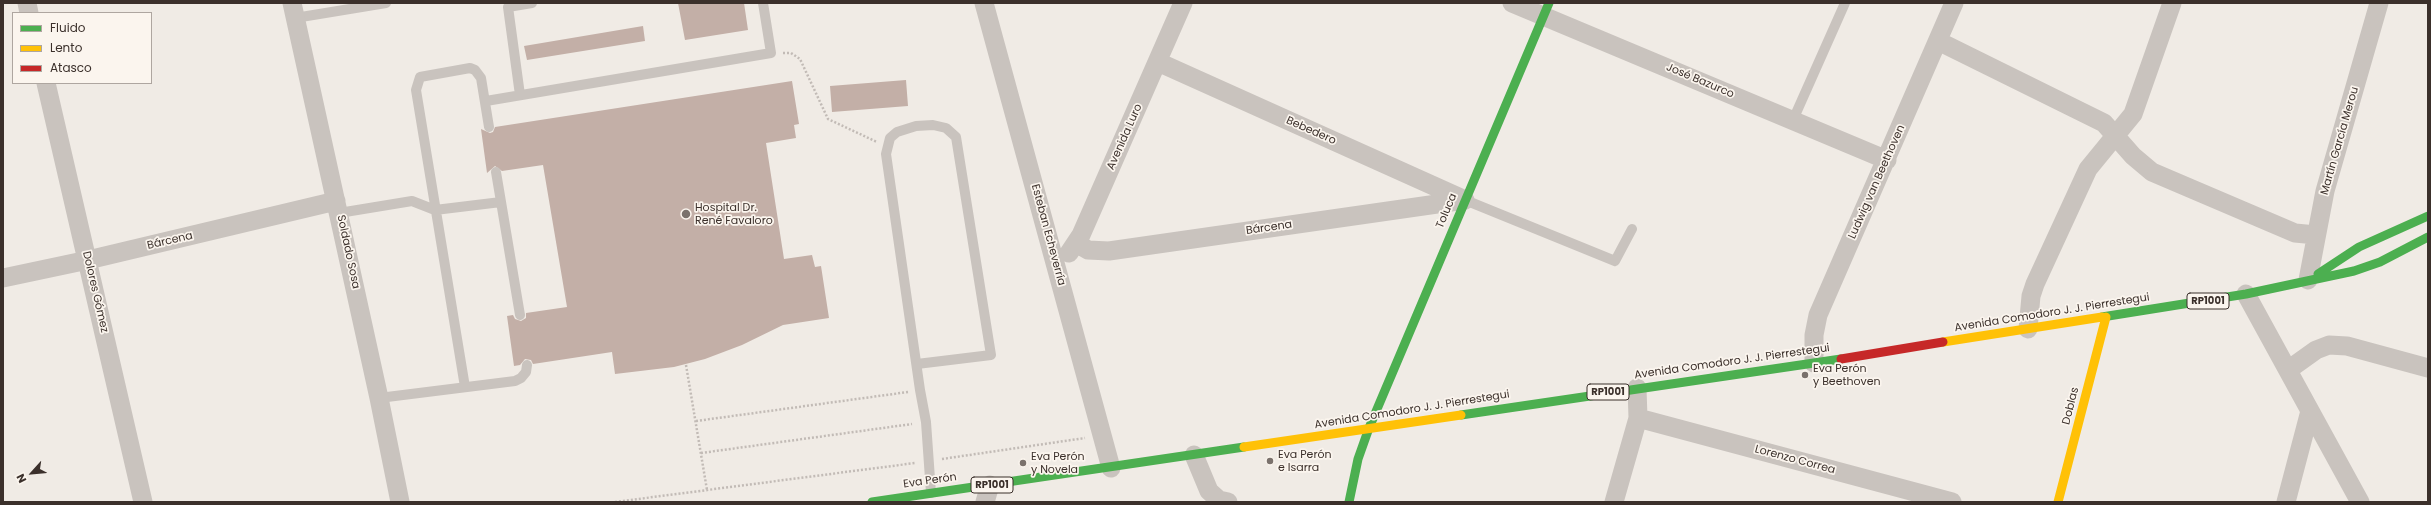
<!DOCTYPE html>
<html>
<head>
<meta charset="utf-8">
<style>
	body { margin:0 }
	#map { position:relative; width:2431px; height:505px; overflow:hidden; background:#f0ebe5; font-family:Poppins,sans-serif }
	canvas { display:block }
	.frame { position:absolute; inset:0; border:4px solid #3b302b; pointer-events:none }
	.legend { position:absolute; left:12px; top:12px; width:140px; height:72px; box-sizing:border-box; background:#fbf5ee; border:1px solid #aea6a0; margin:0; padding:5px 7px; list-style:none; font-size:12px; color:#3b302b }
	.legend li { display:flex; align-items:center; gap:8px; height:20px }
	.legend b { width:20px; border:1px solid #aea6a0 }
	.north { position:absolute; left:12px; top:453px; width:40px; height:40px; -webkit-text-stroke:3px #fbf5ee; paint-order:stroke; rotate:243deg; font-size:11px; font-weight:700; line-height:16px; text-align:center; color:#3b302b }
	.north::after { content:''; display:block; margin:auto; width:14px; height:18px; background:#3b302b; clip-path:polygon(50% 0,100% 100%,50% 72%,0 100%) }
</style>
</head>
<body>
<div id="map">
<canvas width="2431" height="505"></canvas>
<div class="frame"></div>
<ul class="legend">
<li><b style="height:5px;background:#4caf50"></b>Fluido</li>
<li><b style="height:5px;background:#ffc107"></b>Lento</li>
<li><b style="height:5px;background:#c62828"></b>Atasco</li>
</ul>
<div class="north">N</div>
</div>
<script>
const g = document.querySelector('canvas').getContext('2d');
g.lineJoin = 'round';
function fill(path, color) {
  g.fillStyle = color;
  g.fill(path, 'evenodd');
}
function toPath(rows) {
  const path = new Path2D();
  for (const r of rows) {
    path.moveTo(r[0], r[1]);
    for (let i = 2; i < r.length; i += 2) path.lineTo(r[i], r[i + 1]);
  }
  return path;
}
function strokePath(path, color, width, dash) {
  g.strokeStyle = color;
  g.lineWidth = width;
  g.lineCap = dash ? 'butt' : 'round';
  g.setLineDash(dash || []);
  g.stroke(path);
}
function drawText(font, color, halo, rows, align = 'center') {
  g.font = font + ' Poppins,sans-serif';
  g.lineWidth = 3.5;
  g.setLineDash([]);
  g.textBaseline = 'middle';
  g.strokeStyle = halo;
  g.fillStyle = color;
  for (const [text, x, y, turn = 0] of rows) {
    g.save();
    g.translate(x, y);
    g.rotate((+turn || 0) * Math.PI / 180);
    g.textAlign = isNaN(turn) ? turn : align;
    if (halo) g.strokeText(text, 0, 0);
    g.fillText(text, 0, 0);
    g.restore();
  }
}
const building = toPath([
	[678,3,744,3,748,30,685,40],
	[643,26,645,41,527,60,524,46],
	[906,80,908,106,832,112,830,86],
	[792,81,799,124,794,125,796,138,766,143,784,259,812,255,815,267,821,266,829,318,783,325,742,345,705,359,674,367,615,374,612,352,533,364,531,360,525,359,520,365,514,366,507,316,513,315,515,319,521,321,526,318,526,313,567,307,543,165,502,171,495,166,487,173,481,129,490,133,493,132,495,127]
]);
const path = toPath([
	[783,53,791,53,800,59,828,119,877,142],
	[686,365,707,490],
	[696,421,908,392],
	[701,453,912,424],
	[942,459,1085,438],
	[615,502,915,463]
]);
const lane = toPath([
	[295,18,386,3],
	[520,95,508,7,532,3],
	[486,101,771,53,763,3],
	[1793,120,1845,3],
	[496,172,520,315],
	[1465,200,1615,261,1632,229],
	[339,213,412,201,435,210,501,202],
	[917,364,991,355,956,137,946,128,933,125,916,126,897,132,890,138,886,154,920,390,926,422,931,493],
	[465,387,416,90,420,77,470,68,475,70,481,78,489,127],
	[379,398,515,381,521,378,526,372,527,365]
]);
const street = toPath([
	[27,3,29,13],
	[292,3,379,398,400,502],
	[984,3,1111,468],
	[1512,3,1887,160],
	[1938,41,2104,123,2133,156,2152,172,2295,233,2316,235],
	[1158,62,1465,200],
	[46,83,143,502],
	[1076,243,1088,250,1109,251,1465,200],
	[1069,253,1081,235,1183,3],
	[3,278,88,260,336,201],
	[2308,280,2325,191,2379,3],
	[2246,294,2360,502],
	[2028,329,2031,296,2035,284,2088,169,2133,114,2172,3],
	[1814,363,1814,335,1818,315,1954,3],
	[2288,370,2316,350,2329,345,2347,346,2428,368],
	[1638,418,1952,502],
	[1194,455,1209,491,1219,500,1228,502],
	[985,502,990,485],
	[1614,502,1638,418,1637,388],
	[2286,502,2310,411]
]);
const fast = toPath([
	[2318,274,2359,247,2428,216],
	[2102,317,2246,294,2354,271,2380,262,2428,237],
	[1461,415,1841,359],
	[872,502,1244,447],
	[1349,502,1358,459,1369,428,1549,3]
]);
const slow = toPath([
	[1943,342,2102,317],
	[1244,447,1461,415],
	[2058,502,2106,317]
]);
const jam = toPath([
	[1841,359,1943,342]
]);
const markers = [
	[686,214,5,"#7a716c"],
	[1805,375,4,"#7a716c"],
	[1270,461,4,"#7a716c"],
	[1023,463,4,"#7a716c"]
];
const shields = [
	[2208,301,42],
	[1608,392,42],
	[992,485,42]
];
const shieldNames = [
	["RP1001",2208,301],
	["RP1001",1608,392],
	["RP1001",992,485]
];
const streetNames = [
	["José Bazurco",1700,81,23],
	["Bebedero",1311,131,24],
	["Avenida Luro",1125,137,-66],
	["Martín García Merou",2340,141,-74],
	["Ludwig van Beethoven",1877,182,-66],
	["Toluca",1447,211,-67],
	["Bárcena",1269,228,-8],
	["Esteban Echeverría",1048,235,75],
	["Bárcena",170,241,-13],
	["Soldado Sosa",348,252,78],
	["Dolores Gómez",95,292,77],
	["Avenida Comodoro J. J. Pierrestegui",2052,313,-9],
	["Avenida Comodoro J. J. Pierrestegui",1732,362,-8],
	["Doblas",2071,406,-76],
	["Avenida Comodoro J. J. Pierrestegui",1412,410,-9],
	["Lorenzo Correa",1795,460,15],
	["Eva Perón",930,481,-8]
];
const poiNames = [
	["Hospital Dr.",695,208],
	["René Favaloro",695,221],
	["Eva Perón",1813,369],
	["y Beethoven",1813,382],
	["Eva Perón",1278,455],
	["e Isarra",1278,468],
	["Eva Perón",1031,457],
	["y Novela",1031,470]
];
fill(building, '#c3afa7');
strokePath(path, '#c2bbb6', 2.5, [2, 2]);
strokePath(lane, '#c9c3be', 10);
strokePath(street, '#c9c3be', 19);
strokePath(fast, '#4caf50', 9);
strokePath(slow, '#ffc107', 9);
strokePath(jam, '#c62828', 9);
for (const [x, y, r, color] of markers) {
  const dot = new Path2D();
  dot.arc(x, y, r, 0, 2 * Math.PI);
  g.fillStyle = color;
  g.fill(dot);
  strokePath(dot, '#fbf5ee', 1.5);
}
for (const [x, y, w] of shields) {
  const box = new Path2D();
  box.roundRect(x - w / 2, y - 8, w, 16, 3);
  g.fillStyle = '#fbf5ee';
  g.fill(box);
  strokePath(box, '#3b302b', 1);
}
drawText('bold 10px', '#3b302b', null, shieldNames);
drawText('11px', '#3b302b', '#fbf5ee', streetNames);
drawText('11px', '#3b302b', '#fbf5ee', poiNames, 'left');
</script>
</body>
</html>
